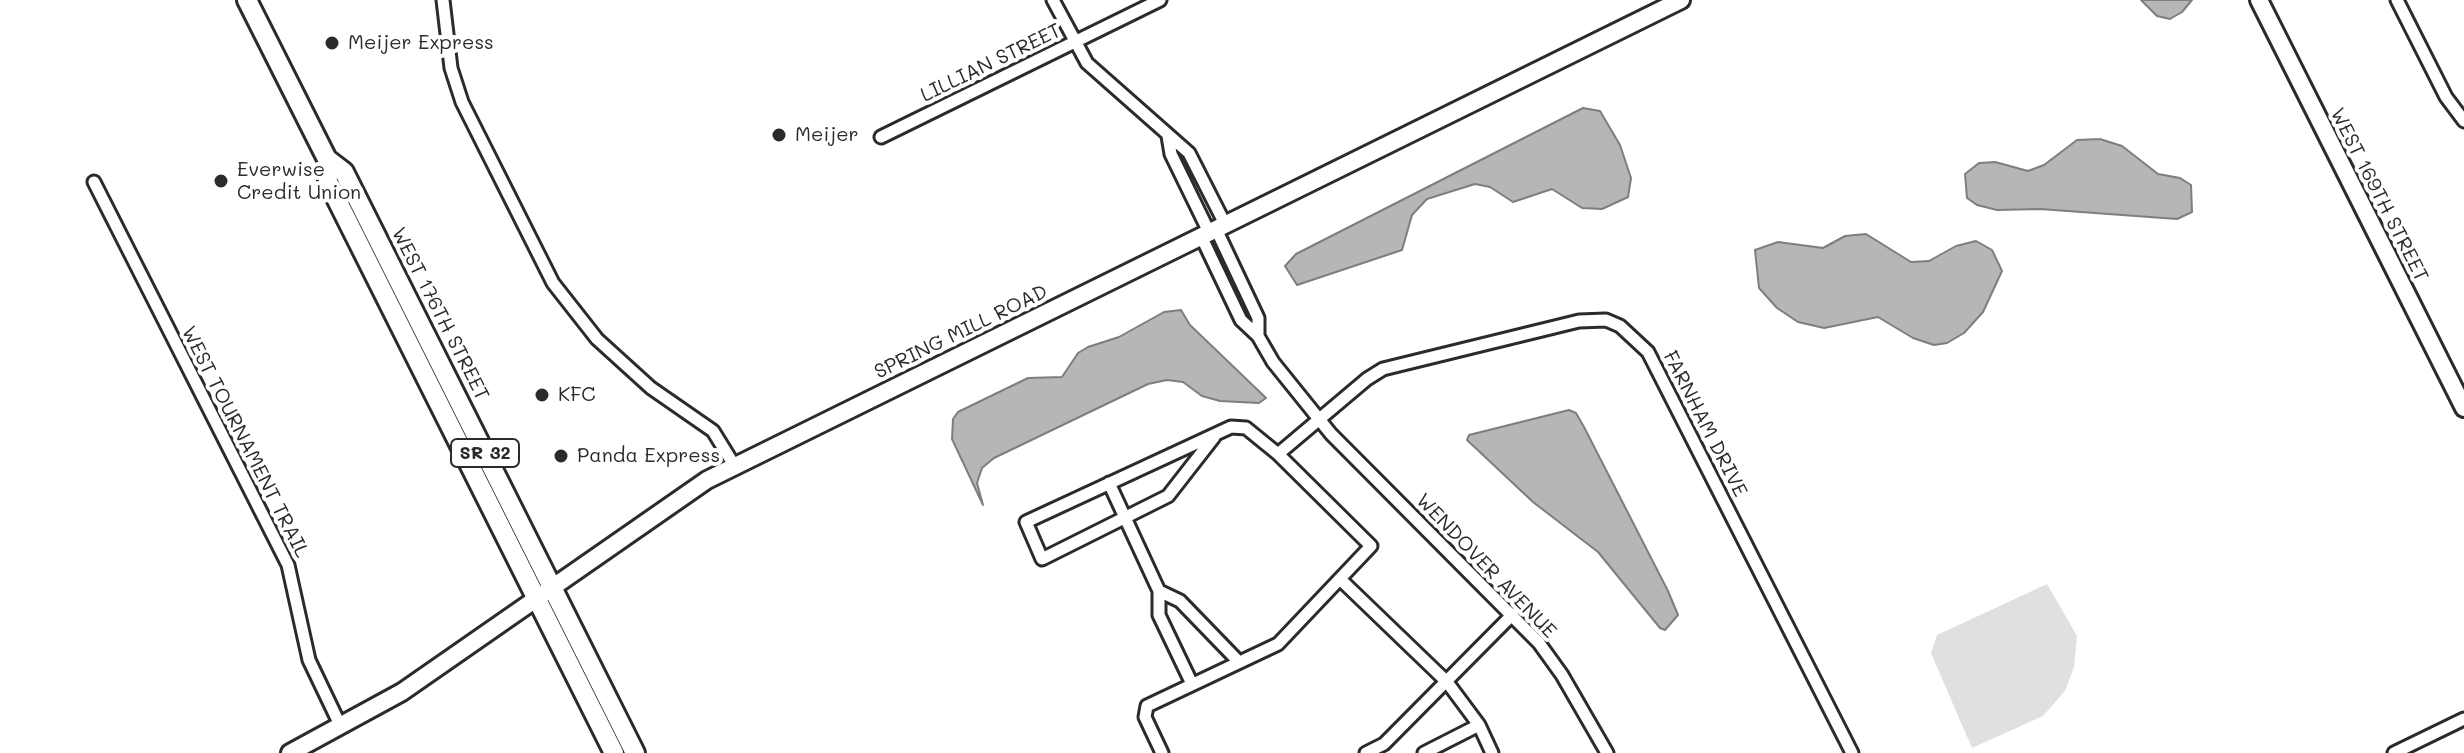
<!DOCTYPE html>
<html>
<head>
<meta charset="utf-8">
<style>
	body { margin:0 }
	canvas { display:block; background:#fff }
</style>
</head>
<body>
<canvas width="2464" height="753"></canvas>
<script>
const g = document.querySelector('canvas').getContext('2d');
g.lineJoin = 'round';
function fill(path, color) {
  g.fillStyle = color;
  g.fill(path, 'evenodd');
}
function toPath(rows) {
  const path = new Path2D();
  for (const r of rows) {
    path.moveTo(r[0], r[1]);
    for (let i = 2; i < r.length; i += 2) path.lineTo(r[i], r[i + 1]);
  }
  return path;
}
function strokePath(path, color, width, dash) {
  g.strokeStyle = color;
  g.lineWidth = width;
  g.lineCap = dash ? 'butt' : 'round';
  g.setLineDash(dash || []);
  g.stroke(path);
}
function drawText(font, color, halo, rows, align = 'center') {
  g.font = font + ' Mali,sans-serif';
  g.lineWidth = 8;
  g.setLineDash([]);
  g.textBaseline = 'middle';
  g.strokeStyle = halo;
  g.fillStyle = color;
  for (const [text, x, y, turn = 0] of rows) {
    g.save();
    g.translate(x, y);
    g.rotate((+turn || 0) * Math.PI / 180);
    g.textAlign = isNaN(turn) ? turn : align;
    if (halo) g.strokeText(text, 0, 0);
    g.fillText(text, 0, 0);
    g.restore();
  }
}
const green = toPath([
	[2047,584,2077,636,2074,667,2065,691,2043,716,1972,748,1931,653,1937,635]
]);
const water = toPath([
	[2141,0,2192,0,2182,12,2170,19,2157,16,2141,0],
	[1583,108,1600,111,1620,145,1631,178,1628,197,1602,209,1582,208,1552,189,1513,202,1490,187,1475,184,1427,199,1412,215,1402,250,1297,285,1285,266,1296,254,1583,108],
	[2100,139,2122,146,2158,174,2180,178,2191,185,2192,212,2177,219,2040,209,1997,210,1977,205,1967,198,1965,174,1979,163,1995,162,2028,171,2044,165,2077,140,2100,139],
	[1866,234,1911,262,1929,261,1956,246,1976,241,1992,250,2002,271,1983,312,1964,333,1947,343,1934,345,1913,338,1878,317,1824,328,1798,322,1777,308,1759,288,1755,250,1778,242,1823,248,1845,236,1866,234],
	[1181,310,1190,325,1266,398,1259,403,1220,401,1202,396,1183,382,1167,380,1148,384,994,458,982,468,977,483,983,505,952,439,953,419,958,412,1028,378,1062,377,1078,353,1088,347,1119,337,1164,312,1181,310],
	[1569,410,1576,413,1584,427,1668,591,1678,615,1665,630,1660,628,1598,552,1533,502,1467,440,1469,435,1569,410]
]);
const street = toPath([
	[443,0,451,68,462,102,553,283,597,339,651,388,713,431,734,465],
	[1053,0,1087,63,1189,153,1225,224],
	[2397,0,2446,97,2464,121],
	[1168,136,1171,154,1209,232],
	[881,137,1160,0],
	[94,182,288,565,309,660,341,727],
	[1216,229,1258,318,1258,336,1273,362,1331,434,1539,643,1562,675,1607,753],
	[1201,236,1241,320,1258,336],
	[1278,454,1367,379,1383,369,1579,321,1606,320,1620,326,1648,352,1852,753],
	[1109,483,1159,591,1159,615,1192,684],
	[1341,580,1447,682,1479,725,1492,753],
	[1159,591,1180,601,1239,662],
	[1162,753,1145,717,1147,706,1278,644,1371,546,1278,454,1246,428,1231,427,1026,522,1042,559,1168,496,1214,437],
	[1366,753,1384,744,1513,614],
	[1424,753,1479,725],
	[2394,753,2464,719]
]);
const secondary = toPath([
	[2259,0,2464,408],
	[290,753,402,692,707,480,1681,0]
]);
const primary = toPath([
	[247,0,327,159,328,182,614,753],
	[327,159,344,172,635,753]
]);
const markers = [
	[332,43,8,"#2b2b2b"],
	[779,135,8,"#2b2b2b"],
	[221,181,8,"#2b2b2b"],
	[542,395,8,"#2b2b2b"],
	[561,456,8,"#2b2b2b"]
];
const shields = [
	[485,453,68]
];
const shieldNames = [
	["SR 32",485,453]
];
const poiNames = [
	["Meijer Express",348,43],
	["Meijer",795,135],
	["Everwise",237,170],
	["Credit Union",237,193],
	["KFC",558,395],
	["Panda Express",577,456]
];
const streetNames = [
	["LILLIAN STREET",991,63,-26],
	["WEST 169TH STREET",2379,195,63],
	["WEST 176TH STREET",440,314,63],
	["SPRING MILL ROAD",961,332,-26],
	["FARNHAM DRIVE",1705,424,63],
	["WEST TOURNAMENT TRAIL",245,442,63],
	["WENDOVER AVENUE",1486,566,46]
];
fill(green, '#e0e0e0');
fill(water, '#b6b6b6');
strokePath(water, '#7e7e7e', 2);
strokePath(street, '#2b2b2b', 17);
strokePath(secondary, '#2b2b2b', 22);
strokePath(primary, '#2b2b2b', 24);
strokePath(street, '#fff', 11);
strokePath(secondary, '#fff', 16);
strokePath(primary, '#fff', 18);
for (const [x, y, r, color] of markers) {
  const dot = new Path2D();
  dot.arc(x, y, r, 0, 2 * Math.PI);
  g.fillStyle = color;
  g.fill(dot);
  strokePath(dot, '#fff', 3);
}
for (const [x, y, w] of shields) {
  const box = new Path2D();
  box.roundRect(x - w / 2, y - 14, w, 28, 6);
  g.fillStyle = '#fff';
  g.fill(box);
  strokePath(box, '#2b2b2b', 2);
}
drawText('bold 18px', '#2b2b2b', null, shieldNames);
drawText('20px', '#2b2b2b', '#fff', poiNames, 'left');
drawText('20px', '#2b2b2b', '#fff', streetNames);
</script>
</body>
</html>
